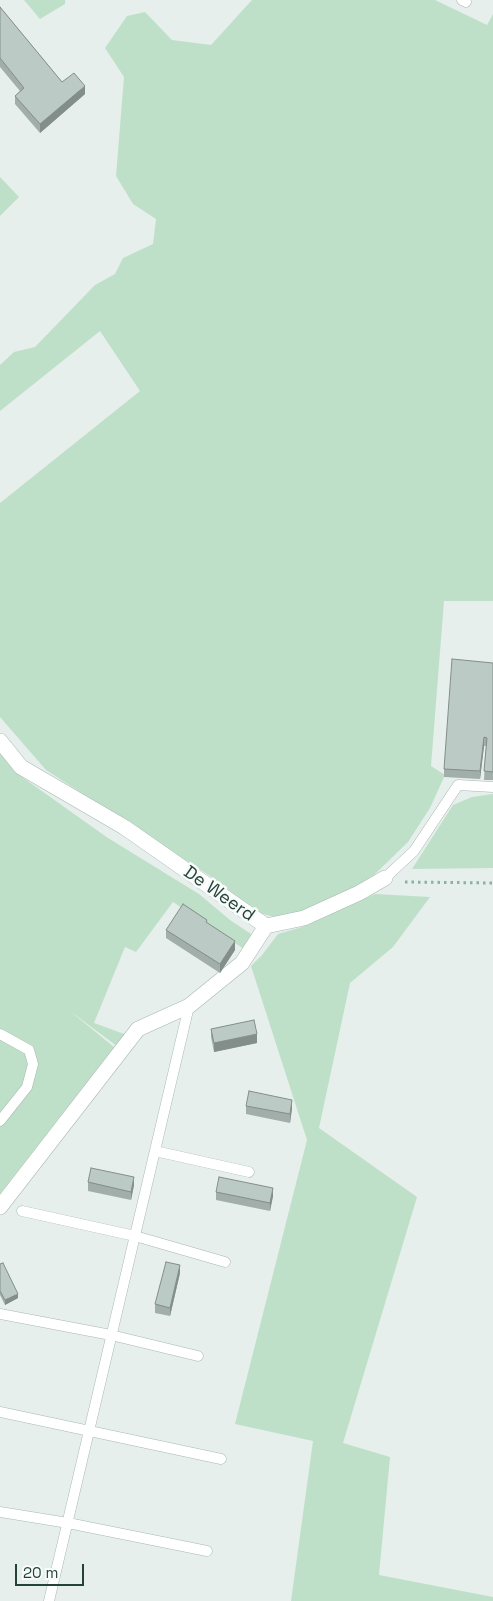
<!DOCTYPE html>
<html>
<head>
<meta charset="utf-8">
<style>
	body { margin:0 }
	#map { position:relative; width:493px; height:1601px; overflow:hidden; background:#e6efeb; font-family:"Space Grotesk",sans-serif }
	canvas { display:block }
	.scale { position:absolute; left:15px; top:1564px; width:69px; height:22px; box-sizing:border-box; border:2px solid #24423a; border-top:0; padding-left:6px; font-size:15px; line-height:18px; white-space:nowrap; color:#24423a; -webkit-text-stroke:4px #f7fbf9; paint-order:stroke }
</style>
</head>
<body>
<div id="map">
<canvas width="493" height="1601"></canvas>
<div class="scale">20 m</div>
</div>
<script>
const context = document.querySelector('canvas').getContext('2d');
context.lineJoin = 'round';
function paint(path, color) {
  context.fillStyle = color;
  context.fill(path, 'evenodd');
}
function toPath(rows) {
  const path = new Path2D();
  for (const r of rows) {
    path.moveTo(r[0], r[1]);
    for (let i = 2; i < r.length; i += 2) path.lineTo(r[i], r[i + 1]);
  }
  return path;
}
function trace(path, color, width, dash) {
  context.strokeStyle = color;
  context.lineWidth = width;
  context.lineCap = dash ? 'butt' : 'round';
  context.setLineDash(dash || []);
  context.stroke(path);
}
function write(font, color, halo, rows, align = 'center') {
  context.font = font + ' "Space Grotesk",sans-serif';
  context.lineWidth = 5;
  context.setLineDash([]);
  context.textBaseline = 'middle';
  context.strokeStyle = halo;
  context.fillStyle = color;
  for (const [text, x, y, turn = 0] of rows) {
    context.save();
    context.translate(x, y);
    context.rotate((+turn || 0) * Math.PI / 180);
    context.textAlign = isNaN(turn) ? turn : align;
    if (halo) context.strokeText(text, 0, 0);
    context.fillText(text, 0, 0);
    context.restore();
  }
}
paint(toPath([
	[24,0,65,0,65,4,40,19],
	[252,0,435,0,487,25,493,14,493,601,444,601,431,766,445,775,430,808,408,842,374,875,340,898,292,916,278,918,259,913,243,904,210,876,46,770,0,717,0,503,140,391,100,331,0,411,0,365,14,352,35,347,95,285,115,274,123,258,153,244,156,219,133,204,116,176,124,77,105,48,127,16,145,12,172,40,211,45],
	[0,177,19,197,0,216],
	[0,753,15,772,108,838,199,894,230,920,251,934,251,940,244,949,173,902,136,952,125,947,94,1023,127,1035,118,1047,70,1011,114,1047,0,1194],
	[493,794,493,868,412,869,453,805,472,797],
	[375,894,430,897,393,947,350,983,319,1128,417,1197,343,1443,390,1457,379,1575,493,1597,493,1601,291,1601,313,1441,235,1424,307,1140,251,966,262,955,278,934,302,927]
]), '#bfe0c8');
const lane = toPath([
	[462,0,466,2],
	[385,878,414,851,458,785,493,787],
	[0,1034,29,1050,33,1064,27,1087,0,1121],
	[155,1151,249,1172],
	[22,1211,135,1236,225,1262],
	[0,1314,111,1335,198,1356],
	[0,1412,221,1459],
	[0,1512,68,1523,207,1551],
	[49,1601,189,1006]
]);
const street = toPath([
	[0,741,21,767,124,827,266,926],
	[266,926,304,918,359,893,385,878],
	[0,1207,138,1029,189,1006,242,963,266,926]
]);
trace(lane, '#a8b8b2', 11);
trace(street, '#a8b8b2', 16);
trace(toPath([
	[405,882,493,883]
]), '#86b3a5', 3, [2.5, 4]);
trace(lane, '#fff', 10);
trace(street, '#fff', 15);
paint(toPath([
	[0,7,62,82,85,94,40,133,15,104,15,96,20,91,0,67],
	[493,663,493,780,484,780,486,746,484,746,480,779,444,777,444,769],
	[207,923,235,950,220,973,166,938,166,930],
	[211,1029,257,1043,214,1052,211,1037],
	[246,1106,292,1108,290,1123,246,1114],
	[88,1182,134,1185,131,1200,88,1191],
	[216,1192,273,1196,270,1211,216,1200],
	[0,1264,18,1298,5,1305,0,1295],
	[180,1273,170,1316,155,1313,155,1304]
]), '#a1aea9');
paint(toPath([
	[85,86,85,94,40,133,40,124],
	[484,737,484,746,480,779,480,771],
	[235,941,235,950,220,973,220,964],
	[257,1034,257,1043,214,1052,214,1043],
	[292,1100,292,1108,290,1123,290,1114],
	[134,1177,134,1185,131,1200,131,1192],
	[273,1188,273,1196,270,1211,270,1203],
	[180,1265,180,1273,170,1316,170,1308],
	[18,1294,18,1298,5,1305,5,1300]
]), '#838d89');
const building = toPath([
	[0,7,62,82,74,73,85,86,40,124,15,96,24,88,0,58,0,7],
	[452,659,493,663,493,772,484,771,487,738,484,737,480,771,444,769,452,659],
	[183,904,207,920,206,922,235,941,220,964,166,930,183,904],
	[254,1020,257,1034,214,1043,211,1029,254,1020],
	[249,1091,292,1100,290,1114,246,1106,249,1091],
	[91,1168,134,1177,131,1192,88,1182,91,1168],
	[219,1177,273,1188,270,1203,216,1192,219,1177],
	[166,1262,180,1265,170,1308,155,1304,166,1262],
	[3,1263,18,1294,5,1300,0,1291,0,1264,3,1263]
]);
paint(building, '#bbcac4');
trace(building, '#838d89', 1);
write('18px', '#24423a', '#f7fbf9', [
	["De Weerd",219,894,35]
]);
</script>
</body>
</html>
